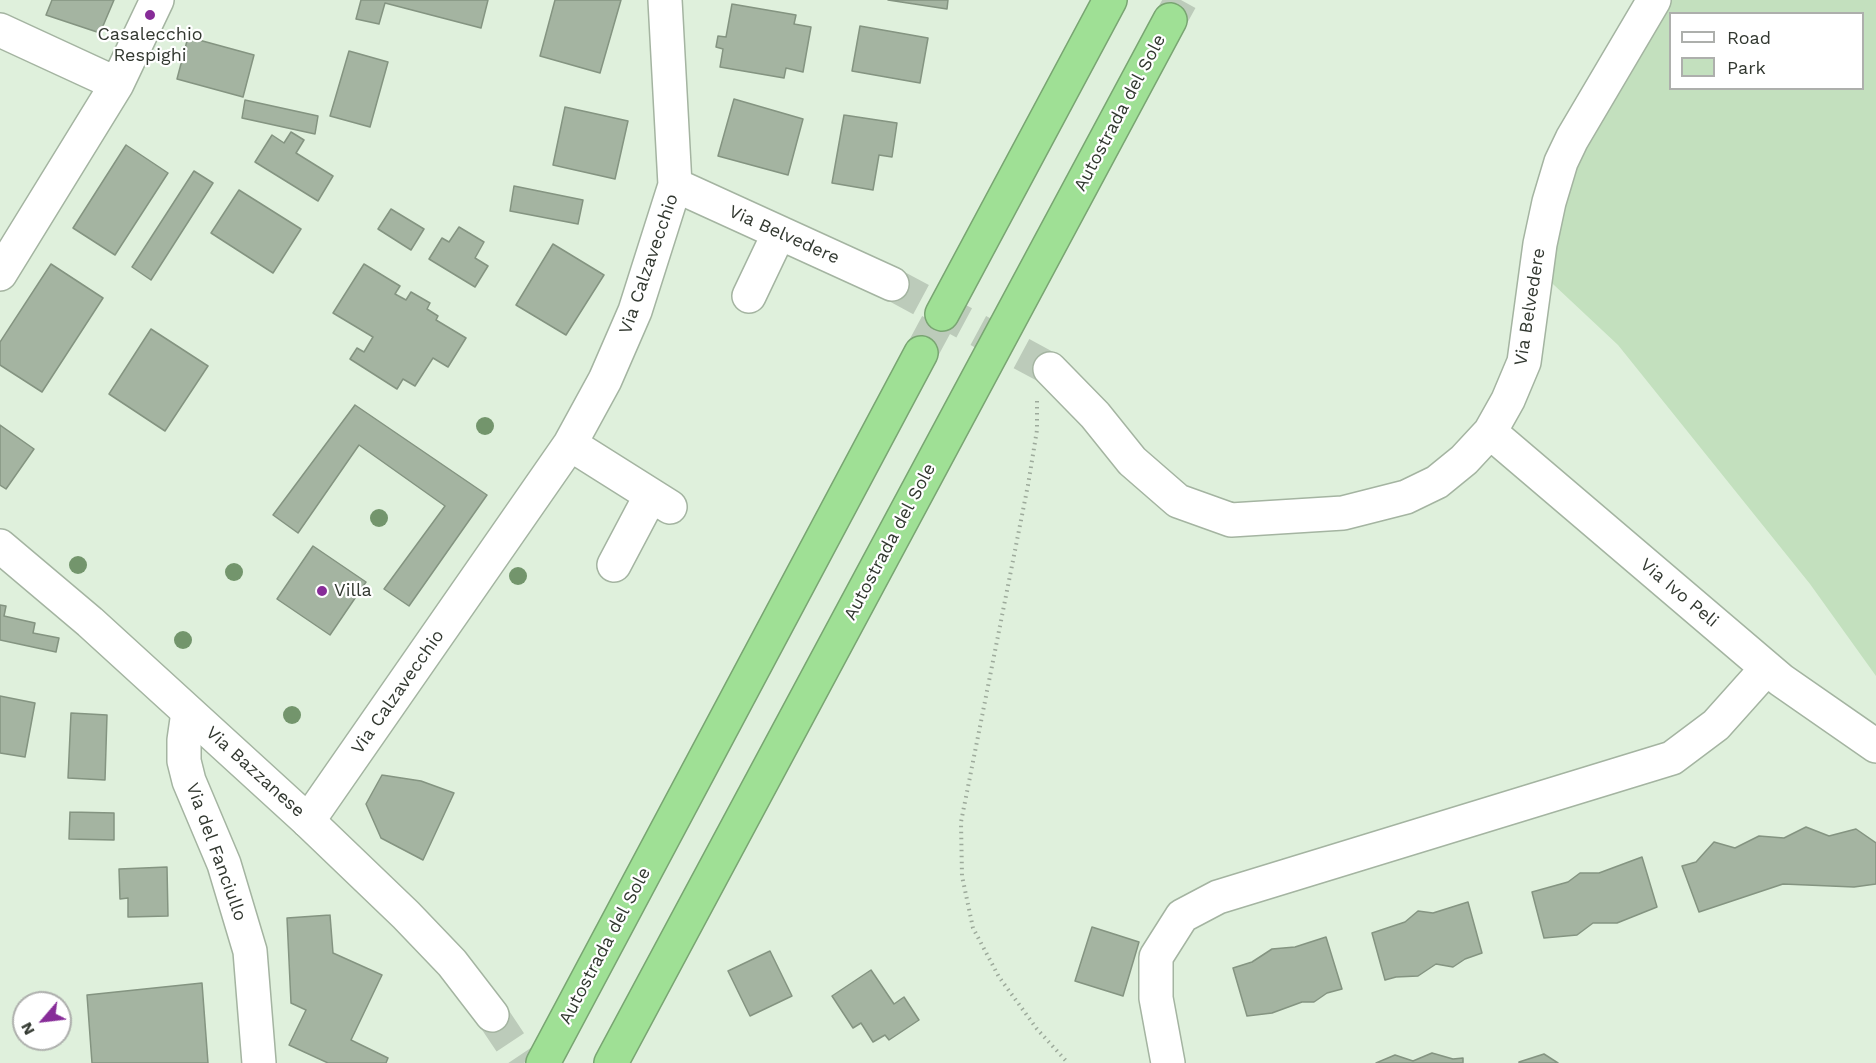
<!DOCTYPE html>
<html>
<head>
<meta charset="utf-8">
<style>
	body { margin:0 }
	#map { position:relative; width:1876px; height:1063px; overflow:hidden; background:#dff0dc; font-family:"Work Sans",sans-serif }
	canvas { display:block }
	.legend { position:absolute; left:1669px; top:12px; width:195px; height:78px; box-sizing:border-box; background:#fff; border:2px solid #adafac; margin:0; padding:8px 10px; list-style:none; font-size:18px; color:#323830 }
	.legend li { display:flex; align-items:center; gap:12px; height:30px }
	.legend b { width:30px; border:2px solid #adafac }
	.north { position:absolute; left:12px; top:991px; width:60px; height:60px; box-sizing:border-box; background:#fff; border:2px solid #adafac; border-radius:50%; rotate:242deg; font-size:16px; font-weight:700; line-height:24px; text-align:center; color:#323830 }
	.north::after { content:''; display:block; margin:auto; width:21px; height:27px; background:#872c98; clip-path:polygon(50% 0,100% 100%,50% 72%,0 100%) }
</style>
</head>
<body>
<div id="map">
<canvas width="1876" height="1063"></canvas>
<ul class="legend">
<li><b style="height:8px;background:#fff"></b>Road</li>
<li><b style="height:16px;background:#c3e0be"></b>Park</li>
</ul>
<div class="north">N</div>
</div>
<script>
const context = document.querySelector('canvas').getContext('2d');
context.lineJoin = 'round';
function paint(path, color) {
  context.fillStyle = color;
  context.fill(path, 'evenodd');
}
function toPath(rows) {
  const path = new Path2D();
  for (const r of rows) {
    path.moveTo(r[0], r[1]);
    for (let i = 2; i < r.length; i += 2) path.lineTo(r[i], r[i + 1]);
  }
  return path;
}
function trace(path, color, width, dash) {
  context.strokeStyle = color;
  context.lineWidth = width;
  context.lineCap = dash ? 'butt' : 'round';
  context.setLineDash(dash || []);
  context.stroke(path);
}
function write(font, color, halo, rows, align = 'center') {
  context.font = font + ' "Work Sans",sans-serif';
  context.lineWidth = 4.5;
  context.setLineDash([]);
  context.textBaseline = 'middle';
  context.strokeStyle = halo;
  context.fillStyle = color;
  for (const [text, x, y, turn = 0] of rows) {
    context.save();
    context.translate(x, y);
    context.rotate((+turn || 0) * Math.PI / 180);
    context.textAlign = isNaN(turn) ? turn : align;
    if (halo) context.strokeText(text, 0, 0);
    context.fillText(text, 0, 0);
    context.restore();
  }
}
paint(toPath([
	[1656,0,1876,0,1876,676,1810,584,1618,345,1538,270,1559,165],
	[1670,14,1862,14,1862,88,1670,88]
]), '#c3e0be');
const building = toPath([
	[52,0,114,0,100,33,46,15,52,0],
	[361,0,488,0,481,28,385,3,379,24,356,19,361,0],
	[555,0,621,0,600,73,540,56,555,0],
	[888,0,948,0,947,9,888,0],
	[732,4,796,15,794,24,811,27,803,72,786,68,784,78,720,67,723,49,716,47,718,36,726,37,732,4],
	[860,26,928,38,920,83,852,71,860,26],
	[188,37,254,55,243,97,177,79,188,37],
	[349,51,388,62,370,127,330,116,349,51],
	[734,99,803,119,788,175,718,156,734,99],
	[245,100,318,116,315,134,242,118,245,100],
	[565,107,628,121,615,179,553,165,565,107],
	[844,115,897,123,892,157,879,155,873,190,832,183,844,115],
	[291,132,304,140,296,153,333,176,318,201,255,162,272,135,284,143,291,132],
	[126,145,168,173,115,255,73,228,126,145],
	[194,171,213,183,151,280,132,267,194,171],
	[514,186,583,200,578,224,510,211,514,186],
	[239,190,301,229,273,273,211,233,239,190],
	[391,209,424,229,411,250,378,229,391,209],
	[459,227,484,242,475,258,488,266,475,287,429,259,442,238,449,242,459,227],
	[553,244,604,275,566,335,516,305,553,244],
	[51,264,103,298,42,392,0,365,0,342,51,264],
	[364,264,400,286,395,294,406,300,411,292,430,303,427,309,438,316,436,320,466,338,448,367,433,358,415,386,403,379,397,389,350,359,357,348,364,352,373,337,333,313,364,264],
	[151,329,208,366,165,431,109,394,151,329],
	[355,405,487,495,409,606,384,589,445,506,359,445,298,533,273,515,355,405],
	[0,425,34,449,6,489,0,485,0,425],
	[313,546,366,582,330,635,277,599,313,546],
	[0,605,6,606,4,616,35,623,33,633,59,638,56,652,0,640,0,605],
	[0,696,35,703,25,757,0,753,0,696],
	[71,713,107,715,105,780,68,778,71,713],
	[382,775,421,781,454,793,423,860,381,838,366,804,382,775],
	[70,812,114,813,114,840,69,839,70,812],
	[1806,827,1829,836,1856,829,1876,843,1876,884,1854,887,1783,884,1699,912,1682,866,1696,862,1714,842,1735,848,1759,836,1784,838,1806,827],
	[1642,857,1657,907,1617,923,1593,923,1577,935,1544,938,1532,892,1568,882,1580,873,1599,873,1642,857],
	[167,867,168,916,128,917,128,898,120,899,119,869,167,867],
	[1468,902,1482,953,1465,959,1453,967,1436,964,1418,976,1396,977,1385,980,1372,933,1405,922,1418,911,1433,913,1468,902],
	[330,915,333,953,382,975,351,1040,388,1058,386,1063,328,1063,289,1045,306,1010,291,1003,287,918,330,915],
	[1092,927,1139,942,1123,996,1075,981,1092,927],
	[1326,937,1342,989,1327,993,1314,1002,1302,1002,1272,1013,1247,1016,1233,968,1252,962,1272,949,1295,947,1326,937],
	[770,951,792,996,750,1016,728,971,770,951],
	[871,970,894,1004,904,997,919,1020,889,1040,885,1035,873,1042,861,1023,853,1028,832,996,871,970],
	[202,983,208,1063,92,1063,87,995,202,983],
	[1432,1053,1453,1059,1463,1058,1463,1063,1376,1063,1395,1055,1413,1061,1432,1053],
	[1544,1054,1558,1063,1519,1063,1519,1062,1544,1054]
]);
paint(building, '#a4b4a1');
trace(building, '#849481', 1.5);
trace(toPath([
	[892,284,1050,369]
]), '#bccbba', 33, [33, 16]);
trace(toPath([
	[492,1015,524,1063]
]), '#bccbba', 33, [33, 16]);
trace(toPath([
	[1170,20,1181,0],
	[921,353,942,314]
]), '#bccbba', 33, [33, 16]);
const minor = toPath([
	[0,30,117,84],
	[675,185,892,284],
	[0,274,117,84,157,0],
	[749,296,779,233],
	[1050,369,1095,415,1132,461,1178,501,1231,520,1343,513,1406,497,1437,482,1464,460,1490,432,1508,400,1524,362,1540,244,1549,202,1561,162,1572,139,1654,0],
	[1490,432,1781,680,1876,746],
	[570,444,670,507],
	[614,565,651,495],
	[188,712,184,740,184,761,189,781,224,864,250,951,259,1063],
	[308,821,570,444,605,380,635,311,675,185,665,0],
	[1168,1063,1156,998,1156,957,1182,916,1218,897,1672,758,1716,725,1767,668]
]);
const secondary = toPath([
	[0,546,90,622,308,821,406,915,452,963,492,1015]
]);
const motorway = toPath([
	[942,314,1110,0],
	[543,1063,921,353],
	[611,1063,1170,20]
]);
trace(minor, '#a4b4a1', 36);
trace(secondary, '#a4b4a1', 36);
trace(motorway, '#79a572', 36);
trace(toPath([
	[1037,401,1037,430,1028,485,961,822,962,876,973,928,999,977,1037,1029,1068,1063]
]), '#9daa9b', 4, [1.5, 4.5]);
trace(minor, '#fff', 33);
trace(secondary, '#fff', 33);
trace(motorway, '#9fe095', 33);
context.fillStyle = '#73956c';
for (const [x, y] of [
	[485,426],
	[379,518],
	[78,565],
	[234,572],
	[518,576],
	[183,640],
	[292,715]
]) {
  context.beginPath();
  context.arc(x, y, 9, 0, 2 * Math.PI);
  context.fill();
}
for (const [x, y, r, color] of [
	[150,15,6,"#872c98"],
	[322,591,6,"#872c98"]
]) {
  const dot = new Path2D();
  dot.arc(x, y, r, 0, 2 * Math.PI);
  context.fillStyle = color;
  context.fill(dot);
  trace(dot, '#fff', 2);
}
write('18px', '#323830', '#fff', [
	["Casalecchio",150,35],
	["Respighi",150,56],
	["Villa",334,591,"left"]
]);
write('18px', '#323830', '#fff', [
	["Autostrada del Sole",1120,113,-62],
	["Via Belvedere",784,235,24],
	["Via Calzavecchio",649,264,-71],
	["Via Belvedere",1530,307,-81],
	["Autostrada del Sole",890,542,-62],
	["Via Ivo Peli",1679,593,40],
	["Via Calzavecchio",398,692,-55],
	["Via Bazzanese",255,772,42],
	["Via del Fanciullo",216,852,70],
	["Autostrada del Sole",605,946,-62]
]);
</script>
</body>
</html>
